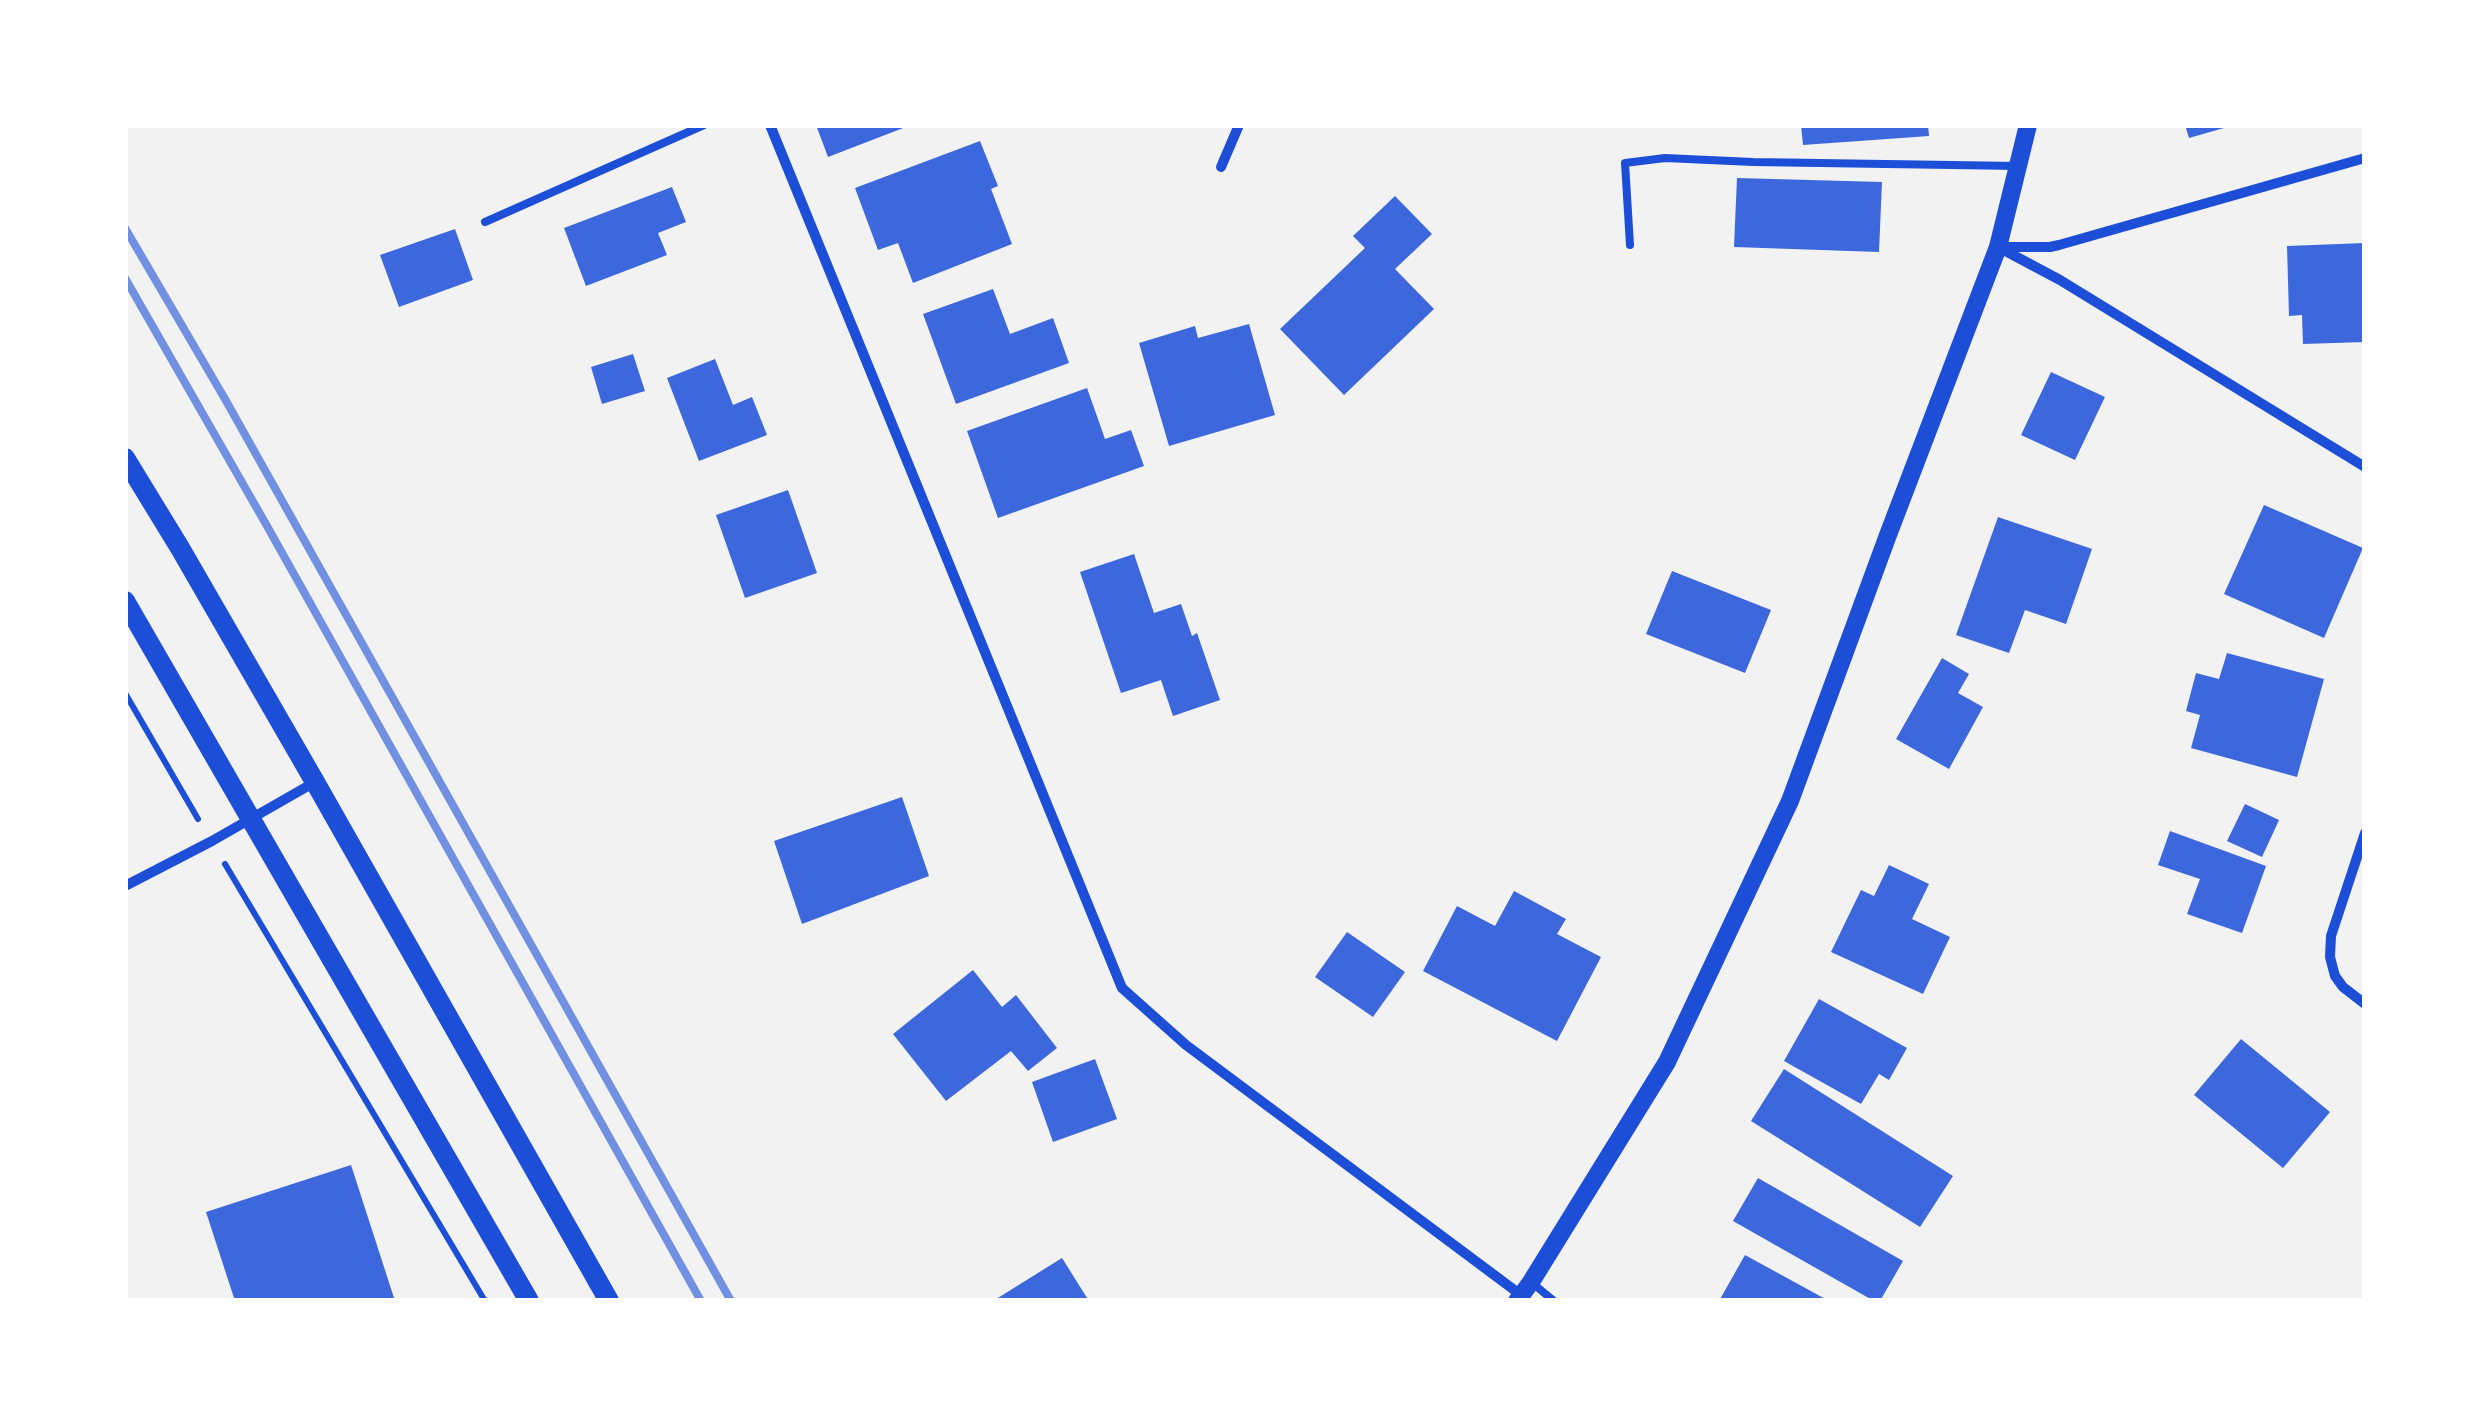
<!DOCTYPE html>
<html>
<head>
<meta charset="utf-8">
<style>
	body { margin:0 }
	#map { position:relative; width:2490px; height:1426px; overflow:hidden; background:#f2f2f2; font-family:"Roboto Serif",serif }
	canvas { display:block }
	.frame { position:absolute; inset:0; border:128px solid #fff; pointer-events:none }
</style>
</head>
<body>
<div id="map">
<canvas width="2490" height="1426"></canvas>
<div class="frame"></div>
</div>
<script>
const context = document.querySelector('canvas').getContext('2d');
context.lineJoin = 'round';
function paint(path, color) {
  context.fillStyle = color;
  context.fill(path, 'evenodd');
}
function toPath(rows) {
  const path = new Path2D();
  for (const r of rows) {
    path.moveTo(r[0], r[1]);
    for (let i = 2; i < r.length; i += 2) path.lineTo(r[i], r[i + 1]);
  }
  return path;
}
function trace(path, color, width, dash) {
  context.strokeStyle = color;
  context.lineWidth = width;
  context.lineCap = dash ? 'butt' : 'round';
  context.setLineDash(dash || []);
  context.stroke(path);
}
paint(toPath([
	[816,125,911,125,828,157],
	[1801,125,1928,125,1929,136,1803,145],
	[2185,125,2231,125,2231,126,2189,138],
	[980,141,998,186,991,189,1012,244,913,283,898,243,878,250,855,188],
	[1737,178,1882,182,1879,252,1734,247],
	[672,187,686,222,658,233,667,255,586,286,564,228],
	[1395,196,1432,234,1395,269,1434,309,1344,395,1280,329,1365,248,1353,236],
	[455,229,473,280,399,307,380,255],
	[2365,243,2365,342,2303,344,2302,315,2289,316,2287,246],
	[993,289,1010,334,1053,318,1069,363,956,404,923,314],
	[1249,324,1275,415,1169,446,1139,343,1195,326,1198,338],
	[633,354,645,391,602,404,591,367],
	[715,359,733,405,752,397,767,435,699,461,667,378],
	[2051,372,2105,397,2075,460,2021,435],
	[1087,388,1105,439,1131,430,1144,466,998,518,967,431],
	[788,490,817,573,745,598,716,515],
	[2264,505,2363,548,2324,638,2224,594],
	[1998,517,2092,549,2066,624,2025,610,2009,653,1956,635],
	[1134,554,1154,613,1181,604,1192,636,1197,633,1220,700,1173,716,1161,680,1121,693,1080,572],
	[1672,571,1771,610,1745,673,1646,634],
	[2227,653,2324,679,2297,777,2191,748,2200,715,2186,711,2196,673,2219,679],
	[1942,658,1969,674,1958,693,1983,707,1949,769,1896,739],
	[902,797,929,876,802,924,774,841],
	[2245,804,2279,820,2262,857,2227,841],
	[2170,831,2266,866,2242,933,2187,914,2200,879,2158,865],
	[1889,865,1929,884,1912,919,1950,937,1923,994,1831,952,1861,890,1874,896],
	[1514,891,1566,919,1557,934,1601,957,1557,1041,1423,971,1457,906,1495,926],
	[1347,932,1405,972,1373,1017,1315,977],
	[973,970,1002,1007,1016,995,1057,1048,1028,1071,1011,1051,946,1101,893,1034],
	[1819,999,1907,1048,1889,1080,1879,1074,1861,1104,1784,1061],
	[2241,1039,2330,1112,2283,1168,2194,1095],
	[1095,1059,1117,1119,1053,1142,1032,1082],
	[1784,1069,1953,1176,1920,1227,1751,1121],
	[351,1165,395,1301,235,1301,206,1212],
	[1758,1178,1903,1261,1880,1301,1874,1301,1733,1221],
	[1745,1255,1829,1301,1719,1301],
	[1062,1258,1089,1301,993,1301]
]), '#3d67dc');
trace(toPath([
	[125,693,198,819],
	[225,864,485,1301]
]), '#1d4ed8', 6);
trace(toPath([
	[485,222,704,125],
	[1630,245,1625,163,1665,158,1753,162,2018,166],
	[1531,1282,1554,1301]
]), '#1d4ed8', 8);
trace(toPath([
	[770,125,1122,988,1186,1045,1521,1295],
	[1221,167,1239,125],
	[1998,247,2060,280,2365,467],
	[1999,247,2050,247,2059,245,2365,158],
	[2365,833,2331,936,2330,957,2335,976,2343,987,2365,1004],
	[125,886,212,841,315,782]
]), '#1d4ed8', 10);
trace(toPath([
	[1517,1301,1531,1282,1667,1062,1790,801,1888,535,1998,247,2028,125]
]), '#1d4ed8', 18);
trace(toPath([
	[125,458,180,548,315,782,609,1301],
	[125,601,529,1301]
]), '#1d4ed8', 20);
trace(toPath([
	[125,228,225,399,731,1301],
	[125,278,267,526,701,1301]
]), '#7290e2', 8);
</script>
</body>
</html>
